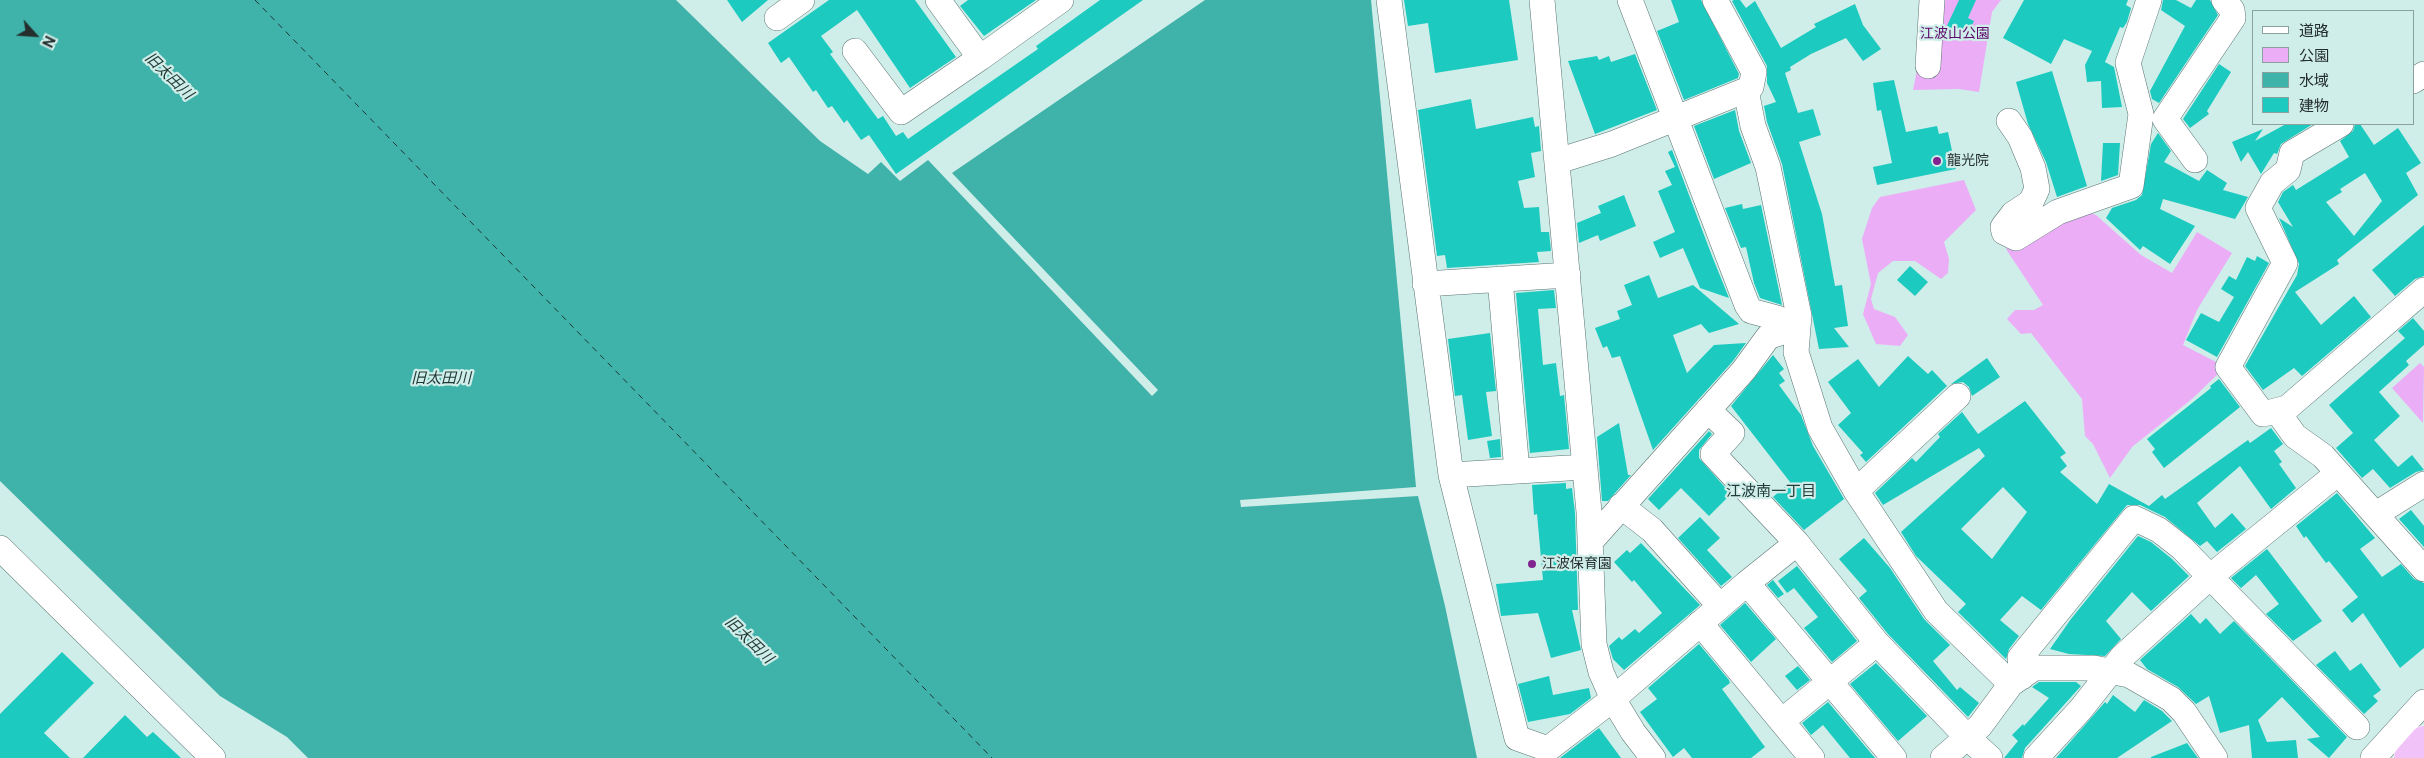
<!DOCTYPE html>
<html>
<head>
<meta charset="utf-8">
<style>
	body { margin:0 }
	#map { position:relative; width:2424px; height:758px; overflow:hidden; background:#cfede9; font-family:"Public Sans","Noto Sans JP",sans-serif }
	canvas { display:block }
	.legend { position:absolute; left:2252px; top:10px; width:162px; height:115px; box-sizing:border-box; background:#cfede9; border:1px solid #8aa19e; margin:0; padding:6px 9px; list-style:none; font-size:15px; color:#232e2d }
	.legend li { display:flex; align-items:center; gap:10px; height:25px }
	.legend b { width:25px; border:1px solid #8aa19e }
	.north { position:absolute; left:10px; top:10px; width:50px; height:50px; -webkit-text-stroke:4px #cfede9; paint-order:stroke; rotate:116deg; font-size:14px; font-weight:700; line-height:20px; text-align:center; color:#232e2d }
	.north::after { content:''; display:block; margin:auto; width:18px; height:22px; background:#232e2d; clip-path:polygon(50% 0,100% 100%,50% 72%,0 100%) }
</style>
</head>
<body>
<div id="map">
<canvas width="2424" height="758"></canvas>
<ul class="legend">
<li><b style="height:6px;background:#fff"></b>道路</li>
<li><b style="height:14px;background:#ecadf7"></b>公園</li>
<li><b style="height:14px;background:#3fb2a9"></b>水域</li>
<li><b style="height:14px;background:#1ccabf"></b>建物</li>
</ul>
<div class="north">N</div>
</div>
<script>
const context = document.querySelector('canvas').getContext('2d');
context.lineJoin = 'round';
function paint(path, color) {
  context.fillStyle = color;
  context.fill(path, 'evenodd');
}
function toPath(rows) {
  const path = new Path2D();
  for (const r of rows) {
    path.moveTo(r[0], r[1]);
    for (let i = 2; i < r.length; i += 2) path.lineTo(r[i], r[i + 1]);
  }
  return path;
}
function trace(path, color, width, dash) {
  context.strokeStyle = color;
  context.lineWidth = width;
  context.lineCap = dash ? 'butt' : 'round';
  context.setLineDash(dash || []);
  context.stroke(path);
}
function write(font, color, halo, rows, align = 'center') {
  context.font = font + ' "Public Sans","Noto Sans JP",sans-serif';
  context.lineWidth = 4.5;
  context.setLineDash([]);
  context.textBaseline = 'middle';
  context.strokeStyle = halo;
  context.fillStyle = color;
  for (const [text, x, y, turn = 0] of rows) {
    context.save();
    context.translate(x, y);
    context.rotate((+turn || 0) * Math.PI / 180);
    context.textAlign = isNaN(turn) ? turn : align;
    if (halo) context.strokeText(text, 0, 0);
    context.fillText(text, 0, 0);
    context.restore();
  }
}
paint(toPath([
	[1921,0,2001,0,1992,12,1979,92,1959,89,1913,90,1917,70],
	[1964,180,1976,210,1944,242,1949,259,1948,273,1941,279,1915,261,1893,261,1878,273,1871,299,1874,309,1895,317,1908,335,1900,346,1876,344,1863,314,1871,284,1862,239,1872,208,1880,197],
	[2085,211,2096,215,2141,255,2172,273,2197,232,2232,253,2197,310,2183,345,2224,366,2221,371,2192,399,2132,447,2110,478,2093,444,2085,436,2082,399,2031,333,2021,334,2007,319,2015,310,2034,310,2043,305,2006,249,2064,215],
	[2420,363,2424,367,2423,423,2392,388]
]), '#ecadf7');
paint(toPath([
	[0,0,676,0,820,141,868,174,881,162,900,181,928,160,1152,396,1158,390,952,173,1205,0,1371,0,1416,487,1240,500,1241,507,1418,496,1445,606,1477,758,308,758,287,737,220,696,0,481]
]), '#3fb2a9');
trace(toPath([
	[255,0,992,758]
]), '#1e3734', 1, [6, 5]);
paint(toPath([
	[727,0,768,0,742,22],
	[829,0,915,0,956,57,910,88,857,10,821,36,833,52,830,54,878,119,883,116,896,136,903,132,908,139,1038,49,1036,46,1100,0,1143,0,896,174,869,135,861,140,847,120,844,123,832,106,828,108,816,90,813,92,789,57,781,63,768,43],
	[968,0,1036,0,984,36,960,6],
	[1404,0,1509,0,1518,60,1435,73,1428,23,1408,26],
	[1671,0,1701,0,1739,74,1738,78,1684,100,1657,31,1679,22],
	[1734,0,1740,0,1746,8,1755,1,1781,48,1816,27,1814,24,1855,4,1863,25,1881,49,1863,61,1846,38,1811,54,1790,67,1791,70,1785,73,1798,113,1813,109,1821,135,1799,142,1822,214,1835,286,1842,285,1848,326,1834,328,1849,347,1819,349,1782,164,1767,122,1764,106,1776,102,1767,83,1767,66,1732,1],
	[1959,0,1976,0,1968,18,1974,21,1965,40,1945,30],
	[2024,0,2128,0,2126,5,2131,8,2127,22,2123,28,2120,27,2105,62,2114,67,2122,107,2102,108,2101,81,2087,82,2085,65,2092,51,2064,39,2051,64,2003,38],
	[2163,0,2176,0,2191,8,2196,0,2210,0,2218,15,2159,103,2152,99,2150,91,2185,26,2161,10],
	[1635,54,1657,110,1595,134,1568,61,1597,56,1599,60,1609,56,1611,62],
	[2219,64,2231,72,2207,111,2209,114,2190,128,2183,119],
	[2052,71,2087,186,2057,197,2046,162,2028,124,2016,82],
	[1894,80,1906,132,1937,126,1939,134,1948,132,1956,169,1877,185,1873,167,1892,163,1881,110,1877,111,1873,83],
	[1471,99,1476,129,1533,117,1535,127,1539,126,1541,151,1531,153,1535,177,1518,181,1524,208,1539,207,1541,232,1549,232,1551,251,1537,252,1539,262,1447,268,1445,255,1437,256,1418,110],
	[1735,110,1739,131,1751,163,1714,179,1694,126],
	[2286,124,2313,124,2281,144,2277,154,2274,153,2261,174,2248,152,2241,162,2232,142,2263,129,2255,141],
	[2355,124,2360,124,2374,145,2398,128,2421,163,2406,173,2418,195,2337,260,2339,264,2295,292,2321,325,2354,296,2371,317,2302,376,2294,368,2263,390,2245,366,2297,275,2299,264,2279,218,2293,227,2278,202,2283,192,2293,185,2296,190,2349,157,2340,141,2353,131],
	[2365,173,2382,201,2354,236,2326,202,2342,192,2340,189],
	[2158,133,2171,151,2164,162,2199,181,2207,170,2227,183,2223,190,2248,197,2235,219,2163,199,2160,209,2195,226,2170,264,2143,246,2140,250,2106,218,2112,208,2136,200,2142,195,2151,144],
	[2103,143,2120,143,2118,175,2101,181],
	[1672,150,1712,256,1729,298,1700,288,1683,248,1660,258,1653,242,1675,232,1658,191,1672,185,1665,171,1675,167,1668,152],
	[1624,195,1636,226,1600,241,1598,235,1579,243,1577,223,1601,213,1598,206],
	[1742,204,1743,209,1761,205,1782,305,1760,298,1754,283,1746,247,1741,248,1725,208],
	[2424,225,2424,276,2415,279,2395,296,2372,270],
	[2257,256,2269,263,2217,357,2186,340,2201,313,2219,322,2234,297,2221,289,2229,276,2236,280,2247,257,2255,261],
	[1910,266,1928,282,1915,296,1897,280],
	[1649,275,1658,298,1693,285,1739,324,1709,333,1701,324,1673,335,1687,373,1714,345,1746,343,1733,361,1653,450,1620,356,1612,358,1607,346,1603,348,1595,328,1620,319,1617,311,1632,305,1624,285],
	[1554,290,1556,308,1538,309,1543,365,1556,363,1560,396,1564,395,1569,449,1530,453,1516,293],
	[2413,318,2424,331,2424,345,2406,361,2409,365,2379,392,2400,416,2374,440,2398,467,2412,455,2424,470,2416,472,2390,488,2373,469,2362,478,2336,448,2353,433,2329,405,2405,338,2398,331],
	[1490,333,1496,391,1486,392,1492,436,1468,440,1462,395,1455,396,1448,339],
	[1773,355,1784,369,1779,373,1785,381,1779,385,1801,415,1813,446,1844,499,1804,530,1773,497,1790,482,1731,406],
	[1908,356,1928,374,1932,370,1947,386,1866,462,1860,455,1863,453,1838,425,1851,413,1828,382,1858,359,1879,387],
	[1987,358,2000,377,1972,396,1969,387,1963,382,1951,384],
	[2219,379,2240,407,2164,468,2152,452,2155,449,2147,439,2211,388,2210,386],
	[2025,401,2066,453,2060,457,2067,466,2060,472,2097,504,2109,484,2149,506,2162,495,2165,499,2248,440,2250,443,2271,428,2283,444,2274,451,2282,462,2279,464,2296,488,2271,509,2240,466,2197,503,2215,528,2232,513,2246,529,2217,552,2207,541,2200,546,2165,517,2140,505,2127,505,2041,610,2022,596,2000,620,2019,636,2009,649,2006,659,1958,612,1966,604,1916,556,1901,532,1985,456,1979,448,1883,505,1875,493,1912,458,1916,462,1940,437,1938,434,1962,412,1978,434],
	[2003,487,2027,512,1992,559,1961,529],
	[1619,423,1628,475,1631,475,1608,501,1602,501,1597,437],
	[1709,431,1712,434,1699,450,1699,458,1731,494,1709,516,1681,488,1659,510,1648,499],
	[1500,439,1501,457,1490,458,1487,441],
	[1566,483,1566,489,1572,488,1575,513,1578,610,1572,610,1581,650,1551,658,1538,613,1501,616,1496,584,1543,580,1537,514,1534,515,1532,485],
	[2337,493,2375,538,2360,549,2382,577,2401,564,2414,579,2424,583,2424,648,2400,668,2363,613,2352,623,2342,610,2358,597,2329,561,2326,563,2306,536,2304,538,2296,526],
	[2411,510,2424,526,2424,547,2399,519],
	[1700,517,1720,538,1707,550,1732,577,1721,586,1678,538],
	[2138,536,2151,542,2172,559,2189,576,2151,611,2132,592,2106,621,2121,639,2105,656,2069,654,2050,649,2071,619],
	[1864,538,1890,568,1924,619,1950,645,1933,661,1957,690,1960,687,1979,703,1968,717,1888,634,1859,598,1867,591,1839,559],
	[1641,543,1700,605,1624,670,1613,659,1609,646,1619,637,1622,640,1635,629,1639,633,1662,613,1634,580,1632,582,1614,562,1627,550,1630,553],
	[2267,549,2322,621,2293,641,2266,614,2279,604,2256,575,2241,588,2231,578],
	[1797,566,1857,641,1832,662,1804,628,1818,617,1794,588,1787,593,1778,581],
	[1773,580,1784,594,1778,598,1767,585],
	[1745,603,1776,639,1751,662,1720,625],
	[2191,614,2200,624,2206,618,2220,634,2234,621,2347,737,2329,758,2307,739,2320,737,2282,697,2258,720,2267,742,2296,740,2298,758,2252,758,2249,725,2220,733,2209,696,2196,704,2178,687,2147,669,2140,660],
	[1699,644,1729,680,1730,683,1722,689,1765,747,1751,758,1692,758,1684,748,1673,757,1640,712,1657,699,1648,688],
	[2335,651,2350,671,2361,663,2381,690,2373,696,2378,701,2364,714,2316,665],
	[62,652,94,683,44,733,70,758,0,758,0,714],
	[1876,663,1927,716,1898,741,1850,684],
	[1798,666,1810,680,1797,690,1785,676],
	[1549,676,1553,695,1589,688,1591,698,1570,714,1528,722,1518,684],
	[2039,682,2076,682,2081,686,2025,748,2022,758,2004,758,2018,741,2012,735,2023,724,2024,726,2049,698,2032,687],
	[2113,695,2135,712,2144,700,2162,711,2172,721,2117,758,2056,758,2105,702,2107,704],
	[1828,702,1875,758,1850,758,1823,725,1811,735,1802,723],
	[125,715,147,737,153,732,181,758,83,758],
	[1599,728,1621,758,1560,758,1582,741],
	[2187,743,2198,758,2151,758,2151,757]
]), '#1ccabf');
const minor = toPath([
	[938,0,980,58,1061,0],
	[1389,0,1451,475,1517,738,1548,749,1613,699,1747,583,1797,543],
	[1542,0,1589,512,1594,644,1601,672,1613,699,1633,732,1653,758],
	[1630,0,1747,305,1751,311,1777,318,1798,327],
	[1715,0,1754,72,1751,87,1746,90,1753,126,1768,167,1799,316,1796,352,1820,428,1856,491,1936,611,2011,684],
	[777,18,802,0],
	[855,51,901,112,980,58],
	[1928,66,1932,0],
	[2413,81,2424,74],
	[2009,121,2020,137,2033,168,2037,189,2031,202,2013,214,2003,227,2004,232,2016,238,2058,212,2131,186,2141,114,2128,63,2149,0],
	[2341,124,2292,153,2288,170,2272,183,2258,208,2285,263,2228,367,2263,414,2287,408,2424,290],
	[2195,160,2165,119,2233,18,2232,10,2224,0],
	[1558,161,1612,144,1746,90],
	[1500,279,1517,471],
	[1425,284,1568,275],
	[1708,410,1732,433,1713,454,1797,543,1877,643,1967,737,1990,758],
	[2277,411,2295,436,2323,456,2424,569],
	[1451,475,1585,467],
	[1856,491,1958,396],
	[1621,506,1652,530,1720,606],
	[2376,514,2424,484],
	[1590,542,1744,370,1768,337,1798,327],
	[0,548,213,758],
	[1747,583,1894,758],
	[1700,623,1812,758],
	[2022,677,2020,658,2134,518,2159,530,2182,548,2357,727],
	[1782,721,1877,643],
	[1943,758,1980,726,2011,684,2034,668,2094,668,2129,675,2171,699,2184,712,2215,758],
	[2036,758,2081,709,2122,657,2211,576,2338,473],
	[2373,758,2424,702]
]);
const highway = toPath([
	[2408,758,2424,740]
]);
trace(minor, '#5a7572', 26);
trace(highway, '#fff', 29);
trace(minor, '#fff', 25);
trace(highway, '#f0c2f8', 28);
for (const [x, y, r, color] of [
	[1937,161,5,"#812490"],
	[1532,564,5,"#812490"]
]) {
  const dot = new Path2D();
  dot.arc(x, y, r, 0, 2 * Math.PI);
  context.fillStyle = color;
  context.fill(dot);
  trace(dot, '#cfede9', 2);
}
write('14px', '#5c0769', '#cfede9', [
	["江波山公園",1955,34]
]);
write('14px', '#232e2d', '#cfede9', [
	["龍光院",1947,161],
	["江波保育園",1542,564]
], 'left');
write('italic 15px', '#1e3734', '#cfede9', [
	["旧太田川",169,76,44],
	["旧太田川",441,378],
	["旧太田川",749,640,44]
]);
write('15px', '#223b39', '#cfede9', [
	["江波南一丁目",1771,491]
]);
</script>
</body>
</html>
